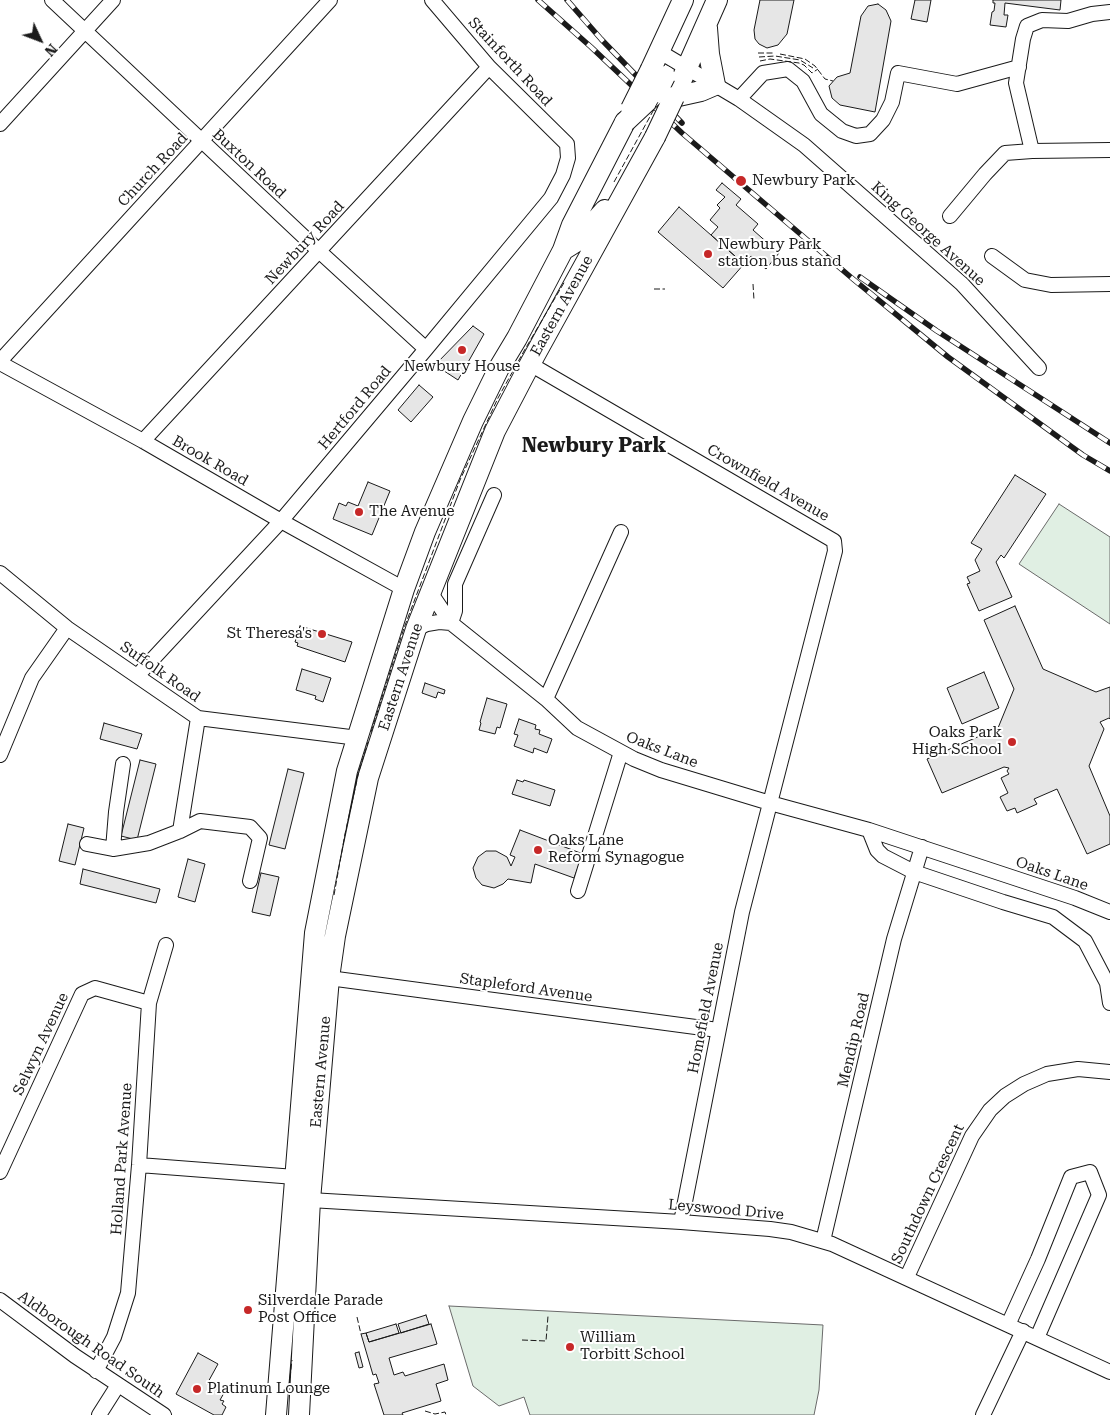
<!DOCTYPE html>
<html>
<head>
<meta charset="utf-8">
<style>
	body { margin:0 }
	#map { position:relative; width:1110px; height:1415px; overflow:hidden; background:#fff; font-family:"Roboto Serif",serif }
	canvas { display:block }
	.north { position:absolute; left:15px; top:15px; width:50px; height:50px; -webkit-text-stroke:4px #fff; paint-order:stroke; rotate:133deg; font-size:14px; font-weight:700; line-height:20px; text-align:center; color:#1a1a1a }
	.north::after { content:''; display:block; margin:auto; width:18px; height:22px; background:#1a1a1a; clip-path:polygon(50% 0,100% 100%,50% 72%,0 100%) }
</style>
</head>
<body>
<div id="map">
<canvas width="1110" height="1415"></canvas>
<div class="north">N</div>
</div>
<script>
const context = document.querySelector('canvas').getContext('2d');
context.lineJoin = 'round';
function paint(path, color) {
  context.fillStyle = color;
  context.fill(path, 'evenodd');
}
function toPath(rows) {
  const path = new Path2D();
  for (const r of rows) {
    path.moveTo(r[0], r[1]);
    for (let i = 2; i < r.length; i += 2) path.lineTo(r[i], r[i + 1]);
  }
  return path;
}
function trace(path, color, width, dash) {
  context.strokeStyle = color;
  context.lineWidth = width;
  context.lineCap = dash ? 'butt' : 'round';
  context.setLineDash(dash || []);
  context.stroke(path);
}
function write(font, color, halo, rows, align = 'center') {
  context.font = font + ' "Roboto Serif",serif';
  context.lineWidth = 4;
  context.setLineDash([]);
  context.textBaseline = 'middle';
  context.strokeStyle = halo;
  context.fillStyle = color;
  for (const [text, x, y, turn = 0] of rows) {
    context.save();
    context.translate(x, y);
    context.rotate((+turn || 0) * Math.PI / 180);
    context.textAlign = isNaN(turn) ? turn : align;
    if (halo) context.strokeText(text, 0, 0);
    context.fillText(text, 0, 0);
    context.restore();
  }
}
const green = toPath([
	[1059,504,1110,537,1110,624,1019,564,1059,504],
	[449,1306,823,1325,819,1390,814,1415,530,1415,524,1397,499,1406,473,1386,449,1306]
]);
paint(green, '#e0efe3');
trace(green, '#6a6a6a', 1);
const building = toPath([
	[760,0,794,0,787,34,778,45,767,48,759,44,755,39,754,30,760,0],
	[915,0,931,0,927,22,911,19,915,0],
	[993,0,1061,0,1060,10,1005,3,1004,15,1008,15,1006,27,990,25,992,12,994,11,995,3,993,3,993,0],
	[878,4,886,10,891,21,875,112,840,105,832,98,829,86,837,77,850,73,861,16,868,6,878,4],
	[722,183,741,199,736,205,758,224,753,230,779,253,766,269,751,256,744,264,711,235,718,227,710,220,720,208,717,205,725,197,716,190,722,183],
	[679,207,744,264,723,288,658,232,679,207],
	[473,326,484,334,458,380,435,365,473,326],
	[419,385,433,397,411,422,398,410,419,385],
	[1015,475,1046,494,1004,558,1001,555,996,562,1012,597,979,611,967,584,970,583,967,577,980,571,975,560,982,549,971,543,1015,475],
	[368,482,390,491,372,535,333,519,339,503,346,506,348,502,358,506,368,482],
	[1015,606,1043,669,1096,692,1110,687,1110,719,1109,718,1100,722,1104,729,1089,766,1110,816,1110,844,1087,854,1057,789,1034,799,1037,804,1017,813,1015,808,1007,811,1000,797,1008,793,1001,778,1009,774,1007,771,1009,768,1004,767,942,793,927,759,998,728,1014,689,984,620,1015,606],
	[300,626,352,642,345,662,297,646,298,643,295,642,300,626],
	[302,669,331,678,323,702,315,699,316,696,296,690,302,669],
	[984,672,999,708,962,724,947,688,984,672],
	[425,683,445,690,444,694,438,692,436,698,422,693,425,683],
	[487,698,507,704,500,728,497,727,495,734,479,730,481,723,480,722,487,698],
	[519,719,536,725,535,729,540,730,539,734,552,739,547,753,534,748,533,753,514,746,518,735,514,734,519,719],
	[104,723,142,734,137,749,100,739,104,723],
	[140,760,156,764,137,840,121,836,140,760],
	[288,769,304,773,285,849,269,845,288,769],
	[517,780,523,782,524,780,555,790,550,806,512,794,517,780],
	[68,824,84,828,75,865,59,861,68,824],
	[520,830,583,854,574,878,535,864,531,883,508,879,503,884,494,888,482,885,476,878,473,868,478,857,486,851,496,851,507,857,511,866,515,857,510,855,520,830],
	[188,859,205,864,195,902,178,897,188,859],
	[83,869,160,889,156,903,80,884,83,869],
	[261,873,279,877,270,916,252,912,261,873],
	[426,1315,429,1324,401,1333,398,1324,426,1315],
	[396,1324,399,1333,369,1342,366,1333,396,1324],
	[431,1324,437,1344,389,1358,394,1375,403,1372,405,1376,444,1364,448,1380,436,1384,441,1401,402,1413,403,1415,384,1415,374,1384,379,1383,376,1374,373,1375,361,1334,366,1333,369,1342,431,1324],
	[359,1352,363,1367,359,1368,355,1353,359,1352],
	[198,1353,218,1364,207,1384,224,1393,220,1400,224,1401,222,1404,226,1407,222,1415,214,1415,176,1394,198,1353]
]);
paint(building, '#e6e6e6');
trace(building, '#1a1a1a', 1);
const minor = toPath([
	[52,0,320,252,426,349],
	[1110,12,1092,14,1068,21,1042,20,1027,26,1023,39,1016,83,1032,151,1110,150],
	[660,52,739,99,804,145,962,284,1039,368],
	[739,99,763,73,788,69,803,81,821,114,842,131,856,136,870,134,883,120,892,102,898,73,957,84,1019,67],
	[0,124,113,0],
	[950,216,985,174,1005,153,1032,151],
	[992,256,1025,280,1051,285,1110,284],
	[0,361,330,0],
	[0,363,143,441,281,521,404,589],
	[530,364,834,541,835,551,742,912,681,1222],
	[143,441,489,67],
	[0,573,67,628,198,718,358,738],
	[430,592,451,623,546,699,577,728,634,759,661,770,770,803,869,830,1075,898,1110,912],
	[451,623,455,611,455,584,494,495],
	[416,629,427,624,439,622,451,623],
	[138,675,281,521,426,349,551,198,563,175,568,158,567,144,489,67,432,0],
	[546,699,621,532],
	[0,755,32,678,67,628],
	[869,830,877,850,883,856,914,872,1003,902,1053,917,1085,941,1107,983,1110,1003],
	[180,831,198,718],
	[87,844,113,849,149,843,180,831,200,821,250,827,260,838,250,881],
	[113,849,116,812,123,764],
	[578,891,621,752],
	[329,978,718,1030],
	[139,1165,295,1177],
	[0,1172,82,994,95,988,149,1003],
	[310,1200,681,1222,770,1229,791,1232,832,1244,1110,1372],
	[823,1241,894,939,922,847],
	[907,1277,972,1136,990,1110,1005,1096,1024,1084,1047,1074,1078,1069,1110,1072],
	[0,1300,75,1356,164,1415],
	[1008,1325,1038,1259,1071,1177,1090,1172,1099,1195,1037,1338],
	[96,1371,114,1337,128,1293,139,1165,149,1003,166,945],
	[99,1415,118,1385],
	[983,1415,1023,1331]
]);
const highway = toPath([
	[651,69,683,0],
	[674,97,717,0],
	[674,97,701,91,715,85,709,54,707,28],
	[563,250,585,236,588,229,605,210],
	[276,1415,315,933,347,771,404,589,425,532,473,421,499,368,517,338,563,250,572,225,625,122],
	[299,1415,310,1200,329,978,335,936,368,778,416,629,495,431,530,364,655,137]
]);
trace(minor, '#1a1a1a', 16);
trace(highway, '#1a1a1a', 22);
trace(minor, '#fff', 14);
trace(highway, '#fff', 20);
const rail = toPath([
	[538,0,591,47,682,133,853,279,948,357,1083,455,1110,471],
	[567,0,601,39,682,123],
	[860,277,937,331,1110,443]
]);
trace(rail, '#1a1a1a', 5.5);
trace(rail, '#fff', 4, [11]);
const highwayBridge = toPath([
	[631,109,651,69],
	[625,122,657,92,665,76],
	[655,137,674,97]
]);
trace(highwayBridge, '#1a1a1a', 22, []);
trace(highwayBridge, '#fff', 20);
trace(toPath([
	[758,53,775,53],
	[780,54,805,59,815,66,825,79,833,81],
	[759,57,775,56,800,60,813,68],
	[760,61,770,59,799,63,804,65,812,73,818,69],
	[614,182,658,102],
	[753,284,754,300],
	[654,289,665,289],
	[371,732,404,628,460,480,498,398,524,351,565,281],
	[334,895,345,834,359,771,368,742],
	[357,1317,361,1334],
	[522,1340,546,1341,548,1316],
	[288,1395,292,1360],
	[425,1411,435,1414,445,1412,446,1415]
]), '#1a1a1a', 1, [6, 2.5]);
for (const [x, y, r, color] of [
	[741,181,6,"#c62828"],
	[708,254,5,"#c62828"],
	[462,350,5,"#c62828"],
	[359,512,5,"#c62828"],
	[322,634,5,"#c62828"],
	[1012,742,5,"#c62828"],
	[538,850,5,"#c62828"],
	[248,1310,5,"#c62828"],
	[570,1347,5,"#c62828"],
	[197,1389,5,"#c62828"]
]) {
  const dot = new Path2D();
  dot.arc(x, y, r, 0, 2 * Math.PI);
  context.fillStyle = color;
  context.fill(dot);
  trace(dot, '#fff', 2);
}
write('15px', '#1a1a1a', '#fff', [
	["Stainforth Road",510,62,47],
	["Buxton Road",249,164,43],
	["Church Road",153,170,-47],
	["King George Avenue",928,234,42],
	["Newbury Road",305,243,-47],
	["Eastern Avenue",562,306,-61],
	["Hertford Road",355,408,-50],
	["Brook Road",210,461,30],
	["Crownfield Avenue",768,483,30],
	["Suffolk Road",160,672,35],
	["Eastern Avenue",401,677,-72],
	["Oaks Lane",662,750,21],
	["Oaks Lane",1052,874,19],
	["Stapleford Avenue",526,988,8],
	["Homefield Avenue",706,1008,-79],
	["Mendip Road",854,1040,-77],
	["Selwyn Avenue",41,1044,-65],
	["Eastern Avenue",321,1072,-85],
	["Holland Park Avenue",122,1159,-86],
	["Southdown Crescent",928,1194,-65],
	["Leyswood Drive",726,1210,5],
	["Aldborough Road South",91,1345,35]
]);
write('15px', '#1a1a1a', '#fff', [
	["Newbury Park",752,181],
	["Newbury Park",718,245],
	["station bus stand",718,262],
	["Newbury House",462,367,"center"],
	["The Avenue",369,512],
	["St Theresa's",312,634,"right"],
	["Oaks Park",1002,733,"right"],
	["High School",1002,750,"right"],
	["Oaks Lane",548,841],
	["Reform Synagogue",548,858],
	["Silverdale Parade",258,1301],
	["Post Office",258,1318],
	["William",580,1338],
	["Torbitt School",580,1355],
	["Platinum Lounge",207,1389]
], 'left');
write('bold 20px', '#1a1a1a', '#fff', [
	["Newbury Park",594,446]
]);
</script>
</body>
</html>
